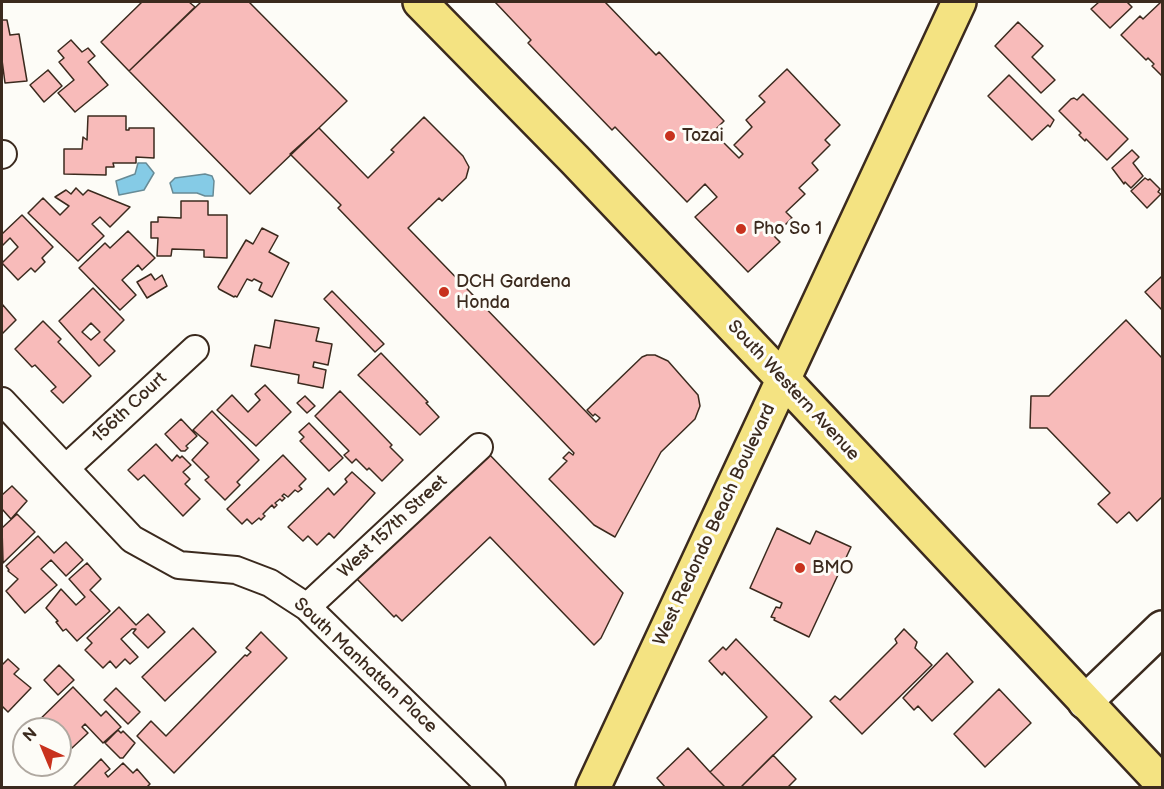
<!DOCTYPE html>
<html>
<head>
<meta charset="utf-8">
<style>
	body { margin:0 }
	#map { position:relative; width:1164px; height:789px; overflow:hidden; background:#fdfcf7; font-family:"Balsamiq Sans",sans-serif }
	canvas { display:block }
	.frame { position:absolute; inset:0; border:3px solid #3b2a1e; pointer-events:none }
	.north { position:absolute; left:12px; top:717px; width:60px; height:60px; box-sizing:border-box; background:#fdfcf7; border:2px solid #afa8a0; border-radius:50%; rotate:316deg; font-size:16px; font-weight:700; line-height:24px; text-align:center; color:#3b2a1e }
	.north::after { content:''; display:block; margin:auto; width:21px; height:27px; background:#c8321e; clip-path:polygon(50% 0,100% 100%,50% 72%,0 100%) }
</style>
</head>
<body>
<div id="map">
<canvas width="1164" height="789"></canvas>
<div class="frame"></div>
<div class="north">N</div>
</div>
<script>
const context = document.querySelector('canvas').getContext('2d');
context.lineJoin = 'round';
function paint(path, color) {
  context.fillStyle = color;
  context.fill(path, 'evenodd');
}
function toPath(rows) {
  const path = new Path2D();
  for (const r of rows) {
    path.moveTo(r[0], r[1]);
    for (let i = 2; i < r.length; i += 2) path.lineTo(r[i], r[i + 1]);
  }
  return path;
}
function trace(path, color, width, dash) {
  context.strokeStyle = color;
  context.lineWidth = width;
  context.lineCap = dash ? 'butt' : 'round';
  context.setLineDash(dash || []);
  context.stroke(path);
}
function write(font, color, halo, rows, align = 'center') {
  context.font = font + ' "Balsamiq Sans",sans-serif';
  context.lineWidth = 6;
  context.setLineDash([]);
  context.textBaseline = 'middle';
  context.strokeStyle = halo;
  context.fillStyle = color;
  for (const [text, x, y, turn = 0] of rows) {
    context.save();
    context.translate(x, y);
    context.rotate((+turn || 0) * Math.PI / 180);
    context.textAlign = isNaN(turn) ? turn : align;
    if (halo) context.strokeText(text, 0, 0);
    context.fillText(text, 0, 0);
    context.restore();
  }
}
const water = toPath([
	[138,163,146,163,154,173,144,190,119,195,116,181,135,174,138,163],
	[205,174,212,176,214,181,213,196,205,196,197,193,173,193,170,183,175,178,205,174]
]);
paint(water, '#85cbe6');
trace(water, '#678b96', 1.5);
const building = toPath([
	[142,2,189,2,195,7,129,71,101,42,142,2],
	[201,2,249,2,347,101,250,194,129,71,201,2],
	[495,2,605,2,656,55,659,52,724,121,713,132,739,158,743,154,734,145,752,127,746,120,765,102,759,96,787,69,840,125,825,140,830,145,812,163,818,170,799,188,805,194,786,212,792,218,774,236,780,242,748,272,695,217,717,197,705,184,687,202,615,127,612,130,528,43,531,40,495,2],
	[1099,2,1127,2,1132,7,1110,28,1091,9,1099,2],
	[1161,2,1162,2,1162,76,1152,66,1154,64,1148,58,1146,60,1121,35,1140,16,1143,19,1161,2],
	[2,20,7,20,10,35,19,34,27,81,5,83,2,60,2,20],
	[1018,22,1043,46,1032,57,1055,80,1041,93,995,46,1018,22],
	[71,40,82,52,88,48,95,56,88,62,108,85,75,112,58,93,74,80,59,62,64,58,58,51,71,40],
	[48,70,62,86,44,102,30,85,48,70],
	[1009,75,1054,120,1050,127,1048,125,1032,140,988,96,1009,75],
	[1083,94,1128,139,1107,160,1086,139,1085,141,1079,135,1081,133,1059,111,1071,99,1074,98,1077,100,1083,94],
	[88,116,126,116,126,130,129,130,129,128,154,128,154,158,136,157,136,163,113,163,114,167,106,167,106,175,64,174,64,149,82,149,83,137,87,140,88,116],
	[424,117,463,156,469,167,466,178,442,201,439,198,408,228,596,422,600,418,595,414,593,416,587,410,642,357,647,355,655,355,668,361,698,395,700,406,695,419,661,452,615,537,594,525,549,479,567,461,563,458,569,452,573,455,574,453,338,208,341,205,290,154,319,128,368,178,394,152,391,150,424,117],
	[1132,150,1139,157,1133,163,1143,176,1131,188,1125,182,1124,184,1112,168,1132,150],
	[1145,178,1148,180,1150,179,1160,189,1158,192,1161,194,1147,208,1131,191,1145,178],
	[76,188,83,195,88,190,130,207,110,227,100,217,92,224,104,236,78,261,28,213,43,198,60,215,69,206,55,197,66,190,71,194,76,188],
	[181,201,208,201,208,215,227,215,227,258,204,257,204,250,172,249,171,256,157,256,158,238,151,238,151,222,158,222,158,217,181,218,181,201],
	[22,215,53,247,42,258,45,262,35,272,31,268,18,280,2,263,18,247,10,238,2,246,2,234,22,215],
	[262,228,278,236,269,252,289,263,272,297,259,290,262,283,254,279,252,281,247,279,237,297,235,296,234,297,219,289,218,287,246,240,253,244,262,228],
	[128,231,155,258,142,270,138,265,122,280,136,295,120,310,79,268,105,243,110,248,128,231],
	[151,274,155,280,162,275,167,286,147,298,137,282,151,274],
	[1161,277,1162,279,1162,310,1145,292,1161,277],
	[93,288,124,320,104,340,115,351,99,366,59,321,93,288],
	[91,323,100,332,91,340,82,332,91,323],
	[332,291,384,344,375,352,324,299,332,291],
	[2,304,16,320,2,334,2,304],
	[275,320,319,328,316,341,332,344,328,365,314,362,313,367,326,370,323,388,298,383,299,375,251,366,255,345,270,348,275,320],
	[1126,320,1162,358,1162,497,1137,521,1129,512,1117,523,1098,504,1110,493,1047,428,1030,428,1031,396,1049,396,1126,320],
	[43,321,61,339,58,342,91,376,63,403,51,391,56,387,35,365,32,367,15,349,43,321],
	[381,353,428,402,426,403,439,417,420,435,358,375,381,353],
	[265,385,291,412,256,446,217,410,232,395,248,412,260,400,255,394,265,385],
	[340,391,392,445,390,447,403,460,382,481,369,468,367,470,356,459,352,463,344,455,349,451,315,416,340,391],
	[305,396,315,406,307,413,297,403,305,396],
	[212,411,259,460,237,482,240,485,225,500,205,480,209,477,192,460,208,443,193,430,212,411],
	[181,419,197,436,186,446,188,448,185,451,181,451,165,434,181,419],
	[309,423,343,458,329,471,300,441,304,437,299,432,309,423],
	[156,444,172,461,177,455,180,458,182,456,191,465,183,472,190,479,185,484,200,499,183,516,144,475,138,480,128,470,156,444],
	[487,452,623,593,601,638,594,645,490,537,402,621,396,615,394,617,357,579,487,452],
	[283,455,306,479,299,486,302,489,298,492,295,490,288,497,284,494,282,496,285,498,282,501,280,499,275,503,277,505,274,508,272,505,263,514,265,516,261,520,259,518,252,524,247,519,242,524,227,509,283,455],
	[352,472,375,493,334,538,329,533,317,545,308,536,303,541,288,527,328,488,334,495,347,482,345,479,352,472],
	[12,486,27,501,11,519,2,509,2,495,12,486],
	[17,514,35,532,3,563,2,528,17,514],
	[777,528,810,544,816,531,851,547,809,637,774,620,775,618,771,617,776,607,780,608,782,603,750,588,777,528],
	[38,536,54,553,66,542,83,560,66,576,51,560,41,569,57,585,25,613,6,591,18,579,8,571,9,570,6,566,38,536],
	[87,563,101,579,90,590,110,611,77,641,66,629,63,631,56,622,58,621,46,608,61,589,76,605,85,597,69,579,87,563],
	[119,607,136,625,148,614,165,632,148,648,133,633,136,629,132,629,121,639,138,657,130,664,125,659,116,668,110,661,103,668,85,650,92,643,87,638,119,607],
	[193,628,216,652,165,701,142,677,193,628],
	[904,629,917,642,915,648,932,665,862,734,830,701,835,696,840,700,897,643,895,639,904,629],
	[261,632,287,658,174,773,137,736,151,721,166,736,245,655,247,656,251,652,246,648,261,632],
	[736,639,812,717,740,788,726,788,710,772,767,717,724,672,722,675,709,661,723,647,726,650,736,639],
	[947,653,973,682,932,721,918,706,914,710,903,698,947,653],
	[8,659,19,669,14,674,31,688,8,712,2,706,2,665,8,659],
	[59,665,74,680,58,695,44,680,59,665],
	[73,687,101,716,106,711,121,727,103,743,85,724,82,727,88,733,72,748,69,745,60,754,60,729,30,729,73,687],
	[116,688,140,712,128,724,104,700,116,688],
	[999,689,1031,723,985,767,954,734,999,689],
	[118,730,121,733,123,731,135,743,123,758,120,758,105,743,118,730],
	[688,748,710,772,726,788,666,788,657,778,688,748],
	[773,755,796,779,787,788,740,788,773,755],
	[101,759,110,769,105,773,108,777,123,763,133,773,137,769,150,784,146,788,75,788,74,786,101,759]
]);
paint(building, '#f8bbba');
trace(building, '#3b2a1e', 1.5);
const street = toPath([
	[2,155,3,154],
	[2,401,132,539,179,565,236,570,270,583,307,607,492,788],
	[66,468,195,349],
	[307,607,479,447]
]);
const secondary = toPath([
	[1085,702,1162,628]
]);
const primary = toPath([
	[420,2,575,160,783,379,1162,783],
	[593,788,959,2]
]);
trace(street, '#3b2a1e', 30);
trace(secondary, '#3b2a1e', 38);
trace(primary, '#3b2a1e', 38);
trace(street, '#fdfcf7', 26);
trace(secondary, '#fdfcf7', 33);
trace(primary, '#f4e382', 33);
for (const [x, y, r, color] of [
	[670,136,6,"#c8321e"],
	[741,229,6,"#c8321e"],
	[444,292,6,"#c8321e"],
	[800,568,6,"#c8321e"]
]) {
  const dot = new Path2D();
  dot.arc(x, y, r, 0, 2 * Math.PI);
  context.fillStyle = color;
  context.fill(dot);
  trace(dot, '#fdfcf7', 2);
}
write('18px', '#3b2a1e', '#fdfcf7', [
	["Tozai",682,136],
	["Pho So 1",753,229],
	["DCH Gardena",456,282],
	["Honda",456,303],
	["BMO",812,568]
], 'left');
write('18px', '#3b2a1e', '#fdfcf7', [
	["South Western Avenue",793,391,47],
	["156th Court",130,408,-43],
	["West Redondo Beach Boulevard",715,525,-65],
	["West 157th Street",393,527,-43],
	["South Manhattan Place",365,666,43]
]);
</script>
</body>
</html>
